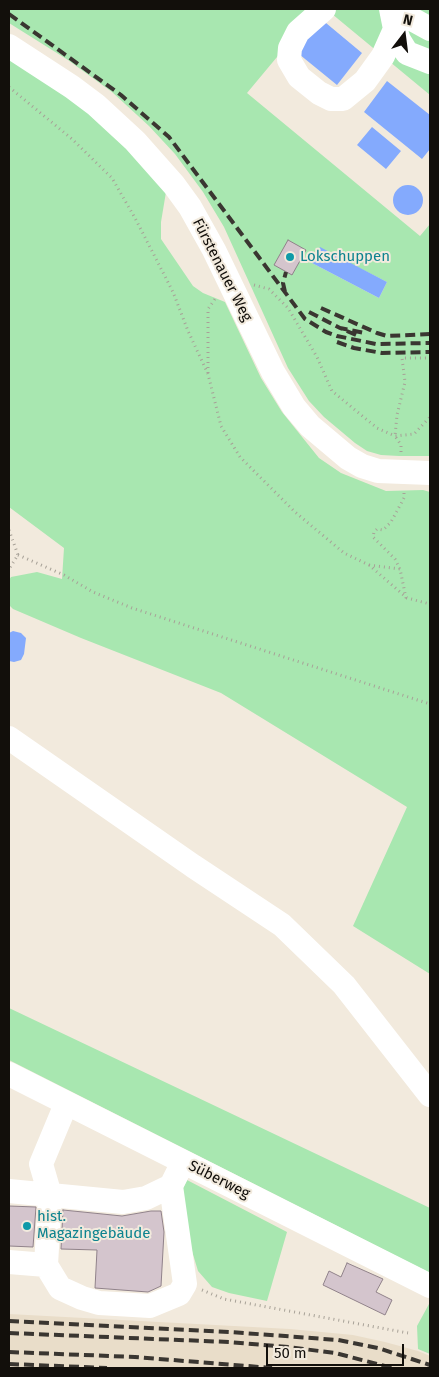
<!DOCTYPE html>
<html>
<head>
<meta charset="utf-8">
<style>
	body { margin:0 }
	#map { position:relative; width:439px; height:1377px; overflow:hidden; background:#f2eadd; font-family:"Fira Sans",sans-serif }
	canvas { display:block }
	.frame { position:absolute; inset:0; border:10px solid #120f0b; pointer-events:none }
	.north { position:absolute; left:379px; top:10px; width:50px; height:50px; -webkit-text-stroke:4px #f2eadd; paint-order:stroke; rotate:15deg; font-size:14px; font-weight:700; line-height:20px; text-align:center; color:#120f0b }
	.north::after { content:''; display:block; margin:auto; width:18px; height:22px; background:#120f0b; clip-path:polygon(50% 0,100% 100%,50% 72%,0 100%) }
	.scale { position:absolute; left:266px; top:1344px; width:138px; height:22px; box-sizing:border-box; border:2px solid #120f0b; border-top:0; padding-left:6px; font-size:15px; line-height:18px; white-space:nowrap; color:#120f0b; -webkit-text-stroke:4px #f2eadd; paint-order:stroke }
</style>
</head>
<body>
<div id="map">
<canvas width="439" height="1377"></canvas>
<div class="frame"></div>
<div class="north">N</div>
<div class="scale">50 m</div>
</div>
<script>
const context = document.querySelector('canvas').getContext('2d');
context.lineJoin = 'round';
function paint(path, color) {
  context.fillStyle = color;
  context.fill(path, 'evenodd');
}
function toPath(rows) {
  const path = new Path2D();
  for (const r of rows) {
    if (r.length === 3) {
      path.moveTo(r[0] + r[2], r[1]);
      path.arc(r[0], r[1], r[2], 0, 2 * Math.PI);
      continue;
    }
    path.moveTo(r[0], r[1]);
    for (let i = 2; i < r.length; i += 2) path.lineTo(r[i], r[i + 1]);
  }
  return path;
}
function trace(path, color, width, dash) {
  context.strokeStyle = color;
  context.lineWidth = width;
  context.lineCap = dash ? 'butt' : 'round';
  context.setLineDash(dash || []);
  context.stroke(path);
}
function write(font, color, halo, rows, align = 'center') {
  context.font = font + ' "Fira Sans",sans-serif';
  context.lineWidth = 4;
  context.setLineDash([]);
  context.textBaseline = 'middle';
  context.strokeStyle = halo;
  context.fillStyle = color;
  for (const [text, x, y, turn = 0] of rows) {
    context.save();
    context.translate(x, y);
    context.rotate((+turn || 0) * Math.PI / 180);
    context.textAlign = isNaN(turn) ? turn : align;
    if (halo) context.strokeText(text, 0, 0);
    context.fillText(text, 0, 0);
    context.restore();
  }
}
paint(toPath([
	[9,1314,290,1329,353,1335,385,1342,418,1351,430,1356,430,1368,9,1368]
]), '#e9ddc9');
paint(toPath([
	[9,9,317,9,247,93,420,236,430,224,430,456,399,456,381,455,367,451,355,443,324,417,309,401,288,368,224,227,203,192,175,154,149,126,112,92,68,60,9,23],
	[320,248,387,282,379,298,312,263],
	[326,9,430,9,430,95],
	[9,56,67,94,130,148,166,192,161,222,161,239,193,286,203,293,225,302,261,378,282,412,319,458,341,473,386,491,423,490,430,492,430,695,429,698,430,699,430,974,353,926,407,807,221,693,81,638,13,609,9,605,9,580,11,577,37,572,62,579,64,548,9,507],
	[9,1008,430,1208,430,1273,9,1060],
	[187,1180,287,1232,267,1301,229,1293,212,1287,198,1271,180,1211,182,1190],
	[429,1304,430,1305,430,1354,418,1349,417,1326]
]), '#a8e7b0');
paint(toPath([
	[320,18,362,53,337,85,294,50],
	[387,81,430,115,430,149,422,159,364,112],
	[372,127,401,151,386,169,357,145],
	[408,200,15],
	[320,247,387,282,379,298,312,263],
	[13,631,21,633,26,638,24,654,21,660,14,662,9,661,9,633]
]), '#84aafd');
const building = toPath([
	[288,240,306,250,292,275,274,265,288,240],
	[9,1206,36,1207,33,1247,9,1246,9,1206],
	[63,1210,122,1216,151,1211,161,1211,164,1232,161,1286,148,1292,95,1288,97,1250,61,1249,63,1210],
	[347,1263,383,1279,376,1292,392,1300,385,1315,323,1285,329,1271,341,1277,347,1263]
]);
paint(building, '#d4c5cd');
trace(building, '#90828a', 1);
trace(toPath([
	[9,87,72,139,112,178,135,218,173,292,188,331,208,374,221,426,240,457,295,512,344,553,369,565,407,598,430,604],
	[254,285,269,289,288,308,317,357,332,391,377,428,395,436,414,434,430,417],
	[208,373,208,309,215,299],
	[401,452,401,445,395,436,397,415,405,382,402,358,430,358],
	[404,493,404,498,391,522,383,530,377,529,374,532,373,537,395,559,400,569,406,598],
	[9,530,18,555,9,569],
	[18,555,64,575,93,592,132,608,430,704],
	[369,565,400,569],
	[202,1290,224,1299,408,1333]
]), '#a7a197', 3, [1, 4]);
trace(toPath([
	[324,9,298,32,290,48,289,60,299,77,319,93,331,99,343,99,365,81,383,56,395,29,391,9],
	[400,9,410,18,430,29],
	[395,29,399,40,407,53,430,62],
	[9,46,72,87,96,105,135,141,174,185,190,207,214,250,273,372,294,407,310,426,348,458,362,466,378,471,430,473],
	[9,738,193,866,282,925,344,985,430,1095],
	[9,1074,430,1286],
	[66,1104,41,1164,50,1195,46,1265,60,1288,82,1298,99,1303,150,1306,179,1294,185,1284,171,1186,183,1162],
	[9,1191,123,1202,146,1198,171,1186],
	[9,1262,46,1265]
]), '#fff', 24);
trace(toPath([
	[9,14,121,95,169,137,305,319,326,332,337,336,376,344,430,343],
	[285,292,283,283,286,272],
	[321,308,377,333,387,336,430,334],
	[309,312,340,328],
	[356,335,340,328,365,333],
	[337,342,354,348,382,353,430,352],
	[9,1321,230,1332,338,1340,378,1348,430,1365],
	[9,1333,229,1342,288,1347,335,1353,393,1368],
	[9,1352,135,1357,272,1368],
	[9,1364,107,1368]
]), '#3a3631', 4, [10, 5]);
for (const [x, y, r, color] of [
	[290,257,5,"#0f9aa8"],
	[27,1226,5,"#0f9aa8"]
]) {
  const dot = new Path2D();
  dot.arc(x, y, r, 0, 2 * Math.PI);
  context.fillStyle = color;
  context.fill(dot);
  trace(dot, '#f2eadd', 2);
}
write('15px', '#0d838f', '#f2eadd', [
	["Lokschuppen",300,257],
	["hist.",37,1217],
	["Magazingebäude",37,1234]
], 'left');
write('15px', '#120f0b', '#f2eadd', [
	["Fürstenauer Weg",222,270,63],
	["Süberweg",219,1180,27]
]);
</script>
</body>
</html>
